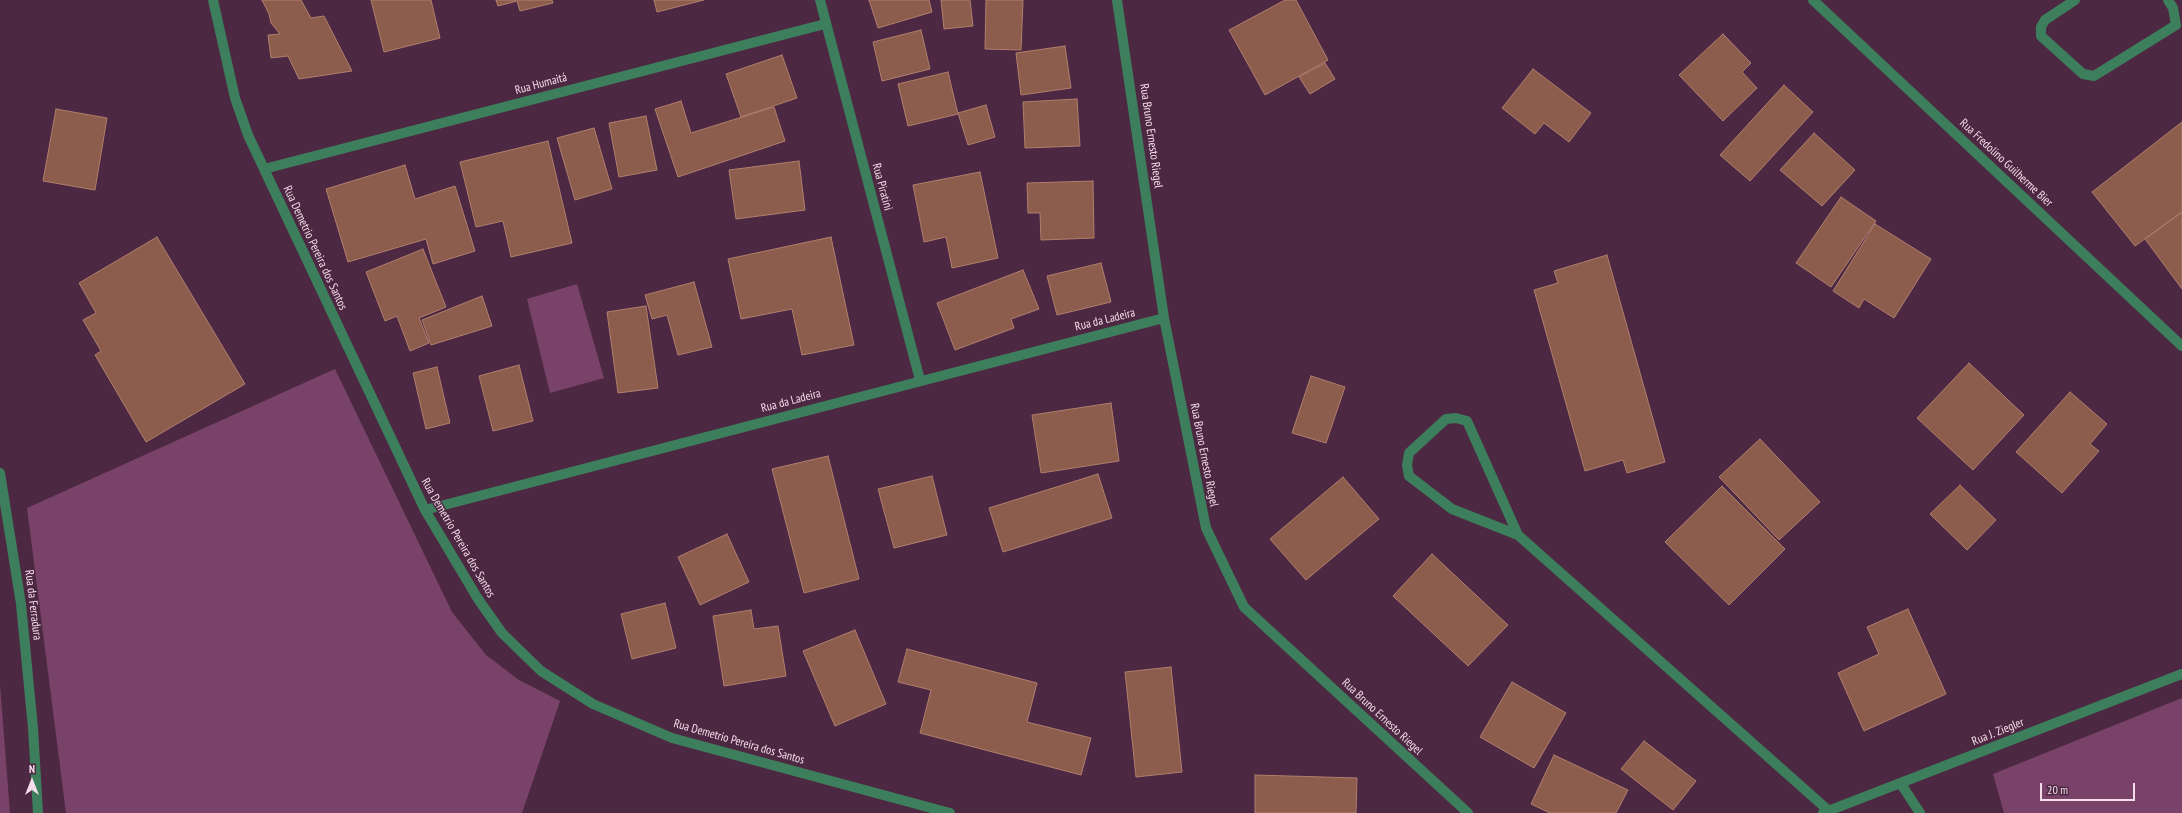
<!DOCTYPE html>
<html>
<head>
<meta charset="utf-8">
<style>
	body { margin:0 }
	#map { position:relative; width:2182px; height:813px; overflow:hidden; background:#4d2842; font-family:"PT Sans Narrow",sans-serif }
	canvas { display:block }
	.north { position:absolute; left:12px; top:761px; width:40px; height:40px; -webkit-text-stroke:3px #4d2842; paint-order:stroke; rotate:0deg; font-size:11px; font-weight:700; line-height:16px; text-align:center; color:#f4dceb }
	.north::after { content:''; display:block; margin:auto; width:14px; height:18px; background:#f4dceb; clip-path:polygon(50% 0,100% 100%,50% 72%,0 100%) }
	.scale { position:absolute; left:2040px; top:783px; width:95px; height:18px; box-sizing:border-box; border:2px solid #f4dceb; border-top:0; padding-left:5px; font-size:12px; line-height:14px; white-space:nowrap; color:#f4dceb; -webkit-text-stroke:3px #4d2842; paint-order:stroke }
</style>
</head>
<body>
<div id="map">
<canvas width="2182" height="813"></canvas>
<div class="north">N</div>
<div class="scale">20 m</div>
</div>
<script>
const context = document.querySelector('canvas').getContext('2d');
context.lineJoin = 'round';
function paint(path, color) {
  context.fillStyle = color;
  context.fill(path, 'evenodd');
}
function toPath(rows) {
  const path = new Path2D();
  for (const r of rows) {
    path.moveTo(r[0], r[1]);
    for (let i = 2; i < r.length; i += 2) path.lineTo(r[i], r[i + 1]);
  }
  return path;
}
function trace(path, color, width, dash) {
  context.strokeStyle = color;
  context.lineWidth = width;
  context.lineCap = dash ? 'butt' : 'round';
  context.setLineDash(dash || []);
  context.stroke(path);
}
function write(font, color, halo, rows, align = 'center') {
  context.font = font + ' "PT Sans Narrow",sans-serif';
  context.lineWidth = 3;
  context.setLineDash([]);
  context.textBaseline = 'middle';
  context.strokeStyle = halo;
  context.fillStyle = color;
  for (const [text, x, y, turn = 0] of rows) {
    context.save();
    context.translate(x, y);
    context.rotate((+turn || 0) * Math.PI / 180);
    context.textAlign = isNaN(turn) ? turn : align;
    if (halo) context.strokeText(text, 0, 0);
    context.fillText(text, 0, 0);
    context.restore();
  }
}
paint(toPath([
	[577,284,604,378,550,393,527,299],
	[335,369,452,612,486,655,519,680,560,701,522,813,66,813,27,508],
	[0,685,10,813,0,813],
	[2182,698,2182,813,2004,813,1993,774]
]), '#794369');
const building = toPath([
	[262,0,301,0,311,18,324,16,352,71,299,79,288,56,271,58,268,35,280,34,271,23,269,14,262,0],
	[371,0,431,0,440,38,384,52,371,0],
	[496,0,552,0,553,3,520,11,517,1,498,6,496,0],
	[654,0,704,0,657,12,654,0],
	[869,0,929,0,932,12,878,28,869,0],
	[941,0,970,0,973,26,944,29,941,0],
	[986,0,1023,0,1021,50,985,49,986,0],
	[1285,0,1296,0,1328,60,1265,95,1229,30,1285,0],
	[921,30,930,69,882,81,873,42,921,30],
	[1723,34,1751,63,1742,72,1757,88,1723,121,1679,75,1723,34],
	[1065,46,1071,88,1021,95,1016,53,1065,46],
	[782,55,797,98,741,117,726,74,782,55],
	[1325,63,1335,79,1310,94,1299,77,1325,63],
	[1533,69,1591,113,1569,142,1544,123,1535,134,1502,108,1533,69],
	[948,72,958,114,908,126,898,84,948,72],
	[1784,85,1813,112,1750,181,1720,155,1784,85],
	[1077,99,1080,146,1025,148,1023,102,1077,99],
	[681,101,691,133,774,107,785,141,678,177,655,109,681,101],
	[986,105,995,137,968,145,958,113,986,105],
	[56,109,107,118,95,190,43,181,56,109],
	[646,116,657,170,619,177,609,123,646,116],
	[2182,122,2182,212,2135,246,2092,192,2182,122],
	[594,128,612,189,575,200,557,138,594,128],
	[1814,133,1855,170,1822,206,1780,170,1814,133],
	[548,141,572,243,511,257,503,221,476,227,460,162,548,141],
	[799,161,805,210,736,219,729,170,799,161],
	[405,165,415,199,455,186,475,251,433,264,426,239,348,262,326,189,405,165],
	[980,172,998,258,952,268,946,237,924,242,913,185,980,172],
	[1093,181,1094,238,1041,240,1040,213,1028,213,1027,183,1093,181],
	[1841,197,1876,221,1831,287,1796,263,1841,197],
	[2182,212,2182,289,2145,239,2182,212],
	[1875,224,1931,259,1894,318,1864,299,1859,308,1833,291,1875,224],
	[157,237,245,384,146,442,95,355,101,351,83,320,96,313,79,283,157,237],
	[831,237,854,345,802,355,792,309,741,319,728,259,831,237],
	[423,249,446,307,419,318,429,343,410,351,397,316,385,321,366,272,423,249],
	[1607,255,1665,462,1627,473,1623,460,1585,471,1534,290,1558,283,1554,271,1607,255],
	[1101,263,1111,302,1057,315,1047,276,1101,263],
	[1023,270,1039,309,1011,319,1014,328,955,350,937,303,1023,270],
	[694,282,712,347,678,355,667,315,652,319,645,295,694,282],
	[482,296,492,326,431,345,422,320,482,296],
	[646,306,658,388,618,393,607,312,646,306],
	[1969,363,2024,415,1973,470,1917,418,1969,363],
	[519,365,533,421,493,431,479,376,519,365],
	[437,367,450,423,426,429,413,373,437,367],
	[1311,376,1345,387,1326,443,1292,433,1311,376],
	[2070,392,2107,424,2090,444,2099,451,2062,493,2016,452,2070,392],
	[1111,403,1119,461,1041,473,1032,415,1111,403],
	[1760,439,1820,502,1779,540,1719,477,1760,439],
	[828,456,859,579,804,593,772,469,828,456],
	[1098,474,1112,518,1003,552,989,508,1098,474],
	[932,476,947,535,894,548,878,489,932,476],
	[1343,477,1379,519,1306,580,1270,539,1343,477],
	[1960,485,1996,520,1967,550,1930,514,1960,485],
	[1722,486,1785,549,1729,605,1665,542,1722,486],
	[727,534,749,582,700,605,678,557,727,534],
	[1432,554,1508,625,1468,666,1393,596,1432,554],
	[665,603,676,648,632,659,621,614,665,603],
	[1908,609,1946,694,1864,731,1838,673,1879,654,1867,627,1908,609],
	[751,610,754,629,778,626,786,676,724,686,713,616,751,610],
	[855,630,886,704,835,726,803,651,855,630],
	[907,649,1037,683,1027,722,1091,738,1081,775,920,733,931,690,898,682,907,649],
	[1171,667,1182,772,1136,777,1125,672,1171,667],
	[1512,682,1566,713,1534,768,1480,737,1512,682],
	[1644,741,1696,781,1673,810,1621,769,1644,741],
	[1554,755,1628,790,1616,813,1550,813,1531,804,1554,755],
	[1255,775,1357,778,1356,813,1255,813,1255,775]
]);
paint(building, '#8c5d4d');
trace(building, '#b07f6e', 1);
trace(toPath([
	[213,0,235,98,248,135,425,510,478,599,502,633,541,671,593,704,672,738,950,813],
	[820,0,920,380],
	[1117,0,1164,318,1206,528,1244,607,1468,813],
	[1813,0,2182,346],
	[2075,0,2045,20,2041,27,2041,36,2083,74,2094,76,2176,25,2173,8,2168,0],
	[264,169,825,24],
	[0,473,21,604,33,728,38,813],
	[425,510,1164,318],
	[1518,535,1467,421,1456,418,1446,419,1409,453,1407,465,1409,476,1452,509,1518,535,1829,811],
	[1901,784,1920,813],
	[1823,813,2182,674]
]), '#3d7e5c', 10);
write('12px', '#f4dceb', '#4d2842', [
	["Rua Humaitá",541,84,-15],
	["Rua Bruno Ernesto Riegel",1151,136,82],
	["Rua Fredolino Guilherme Bier",2006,163,43],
	["Rua Piratini",882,187,75],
	["Rua Demetrio Pereira dos Santos",315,248,65],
	["Rua da Ladeira",1105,320,-14],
	["Rua da Ladeira",791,401,-15],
	["Rua Bruno Ernesto Riegel",1204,455,79],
	["Rua Demetrio Pereira dos Santos",458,538,60],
	["Rua da Ferradura",33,605,83],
	["Rua Bruno Ernesto Riegel",1382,717,43],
	["Rua J. Ziegler",1998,732,-22],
	["Rua Demetrio Pereira dos Santos",739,742,16]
]);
</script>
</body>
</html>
